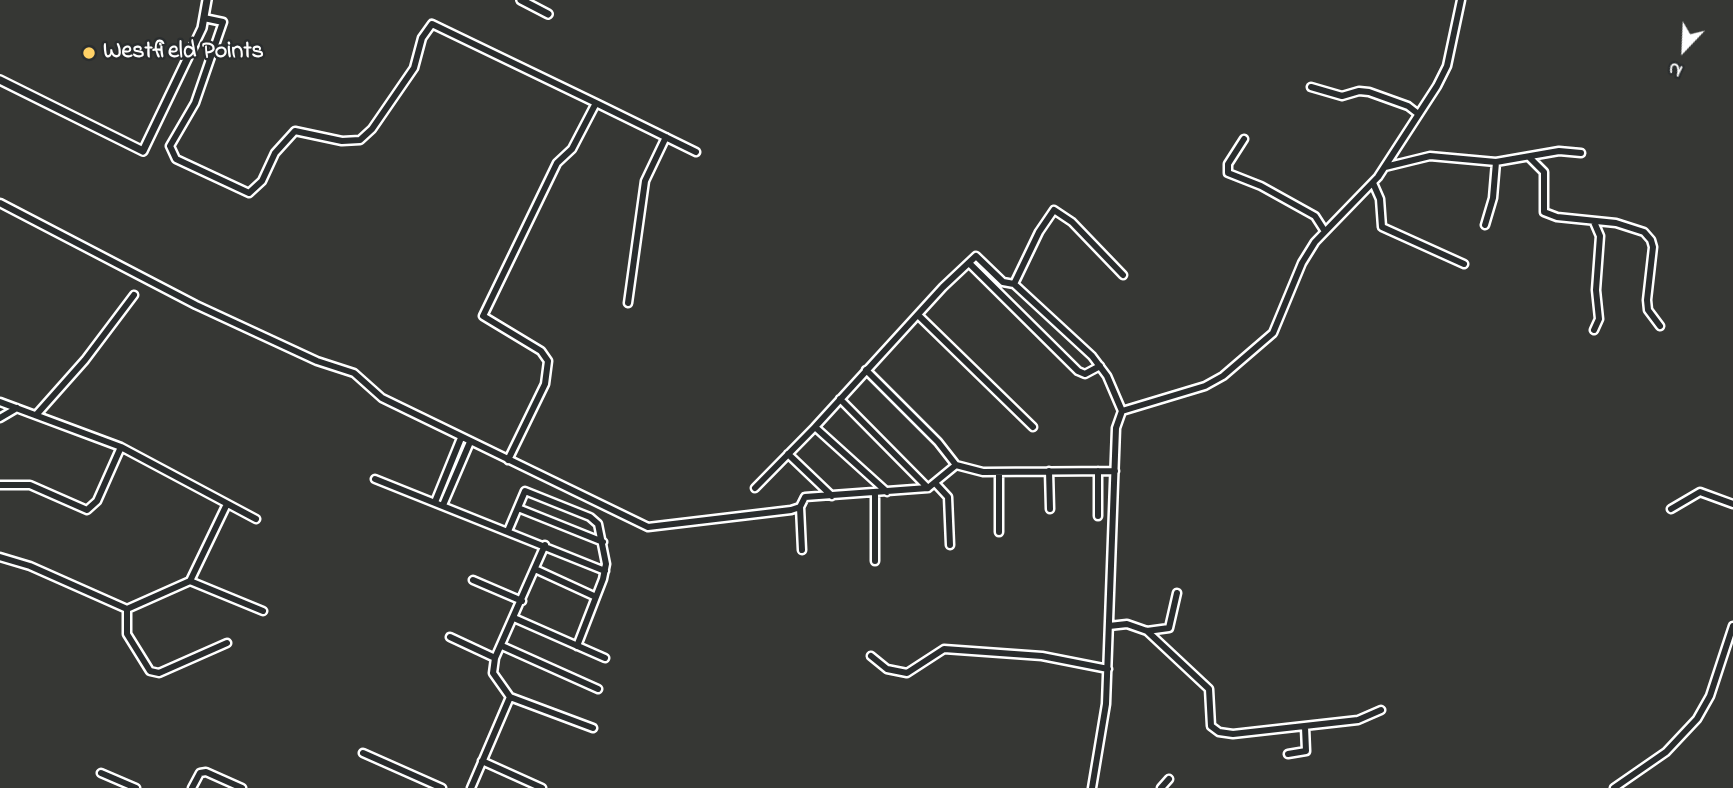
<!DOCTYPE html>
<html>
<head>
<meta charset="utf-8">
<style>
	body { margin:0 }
	#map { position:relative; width:1733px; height:788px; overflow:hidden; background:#363734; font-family:"Indie Flower",sans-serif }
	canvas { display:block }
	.north { position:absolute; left:1649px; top:14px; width:70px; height:70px; -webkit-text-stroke:5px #2a2d2e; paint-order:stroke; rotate:203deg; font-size:19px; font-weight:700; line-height:28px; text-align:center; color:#fff }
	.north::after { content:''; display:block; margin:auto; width:24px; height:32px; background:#fff; clip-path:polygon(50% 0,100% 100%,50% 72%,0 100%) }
</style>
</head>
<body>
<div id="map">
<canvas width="1733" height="788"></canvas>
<div class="north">N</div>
</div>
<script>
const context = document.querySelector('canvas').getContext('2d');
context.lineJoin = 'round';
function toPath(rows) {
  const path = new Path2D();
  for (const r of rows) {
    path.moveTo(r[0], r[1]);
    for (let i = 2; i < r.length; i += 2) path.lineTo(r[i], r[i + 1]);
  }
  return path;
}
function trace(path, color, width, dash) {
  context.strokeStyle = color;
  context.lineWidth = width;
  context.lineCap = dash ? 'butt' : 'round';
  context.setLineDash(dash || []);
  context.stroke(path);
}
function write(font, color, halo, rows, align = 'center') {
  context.font = font + ' "Indie Flower",sans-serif';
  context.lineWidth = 5;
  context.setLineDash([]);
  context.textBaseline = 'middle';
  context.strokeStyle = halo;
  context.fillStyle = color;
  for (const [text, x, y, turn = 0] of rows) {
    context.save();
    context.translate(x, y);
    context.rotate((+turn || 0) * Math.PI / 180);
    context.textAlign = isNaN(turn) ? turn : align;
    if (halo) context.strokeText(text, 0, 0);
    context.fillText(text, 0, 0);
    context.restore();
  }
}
const minor = toPath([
	[204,18,223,22,195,103,170,146,176,159,249,193,262,181,275,153,295,131,342,141,360,140,372,129,414,68,422,38,432,24,596,103],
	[1311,87,1342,96,1359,91,1369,92,1408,106,1417,113],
	[1244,139,1228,164,1228,173,1261,186,1315,216,1324,230],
	[1530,158,1544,172,1544,212,1557,217,1616,223,1644,232,1651,240,1653,247,1647,300,1648,310,1660,326],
	[1385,167,1430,156,1496,162,1559,151,1581,153],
	[1373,183,1380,199,1382,227,1464,264],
	[0,203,196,305,317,361,354,373,382,398,648,527,791,510,800,507,805,497,928,488,956,465,983,472,1115,471],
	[1594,222,1600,236,1596,290,1599,319,1594,330],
	[1485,225,1493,198,1496,162],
	[969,263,1078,371,1085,374,1100,366],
	[1014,284,1039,232,1054,210,1072,222,1123,275],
	[628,303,645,181,666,137],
	[918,315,1033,427],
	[866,370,938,442,956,465],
	[840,399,928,488],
	[0,402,121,447,256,519],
	[1122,411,1205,386,1223,376,1273,333,1302,263,1315,242,1378,177,1437,86,1447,66,1461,0],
	[37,414,85,360,134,295],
	[0,418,17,408],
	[788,454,832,496],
	[508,460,545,384,548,361,541,351,483,316,557,163,572,149,596,103,696,152],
	[1049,471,1050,509],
	[1098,471,1098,516],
	[375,479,605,571],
	[935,483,948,497,950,545],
	[0,485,30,485,87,510,97,501,121,447],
	[755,488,815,427],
	[887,492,815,427,943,287,976,256,1003,282,1014,284,1092,356,1107,376,1122,411,1116,428,1106,704,1092,788],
	[875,493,875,561],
	[435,502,461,438],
	[443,505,470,442],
	[800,507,802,550],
	[518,508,603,542],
	[1671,509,1700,492,1733,504],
	[508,531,525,491,590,517,598,524,606,564,603,579,577,646],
	[999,532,999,472],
	[545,545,495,658,493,673,510,697,593,728],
	[0,557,30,566,127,609,190,581,227,504],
	[535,569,596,597],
	[473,580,522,601],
	[190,581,263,611],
	[127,609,127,634,150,671,159,673,227,643],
	[514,618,605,658],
	[1109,626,1127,624,1147,631,1169,628,1177,593],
	[1147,631,1209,689,1211,726,1219,732,1233,734,1358,720,1381,710],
	[450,637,495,658],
	[502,646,598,689],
	[871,656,887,669,907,673,944,649,1042,656,1108,669],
	[363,753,442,788],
	[1288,754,1306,751,1305,727],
	[482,761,542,788],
	[101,773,136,788],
	[192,788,200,773,206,772,242,788],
	[471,788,510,697],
	[1161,788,1169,779],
	[1614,788,1666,752,1697,719,1710,696,1733,626]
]);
const tertiary = toPath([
	[521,0,548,14],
	[0,80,143,151,202,28,207,0]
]);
trace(minor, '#fff', 11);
trace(tertiary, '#fff', 12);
trace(minor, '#2a2d2e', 6);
trace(tertiary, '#2a2d2e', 7);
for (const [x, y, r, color] of [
	[89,53,7,"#ffd166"]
]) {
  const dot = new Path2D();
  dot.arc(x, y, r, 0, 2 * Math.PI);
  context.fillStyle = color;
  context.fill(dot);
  trace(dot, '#2a2d2e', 2.5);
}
write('bold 24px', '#fff', '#2a2d2e', [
	["Westfield Points",103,53]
], 'left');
</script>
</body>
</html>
